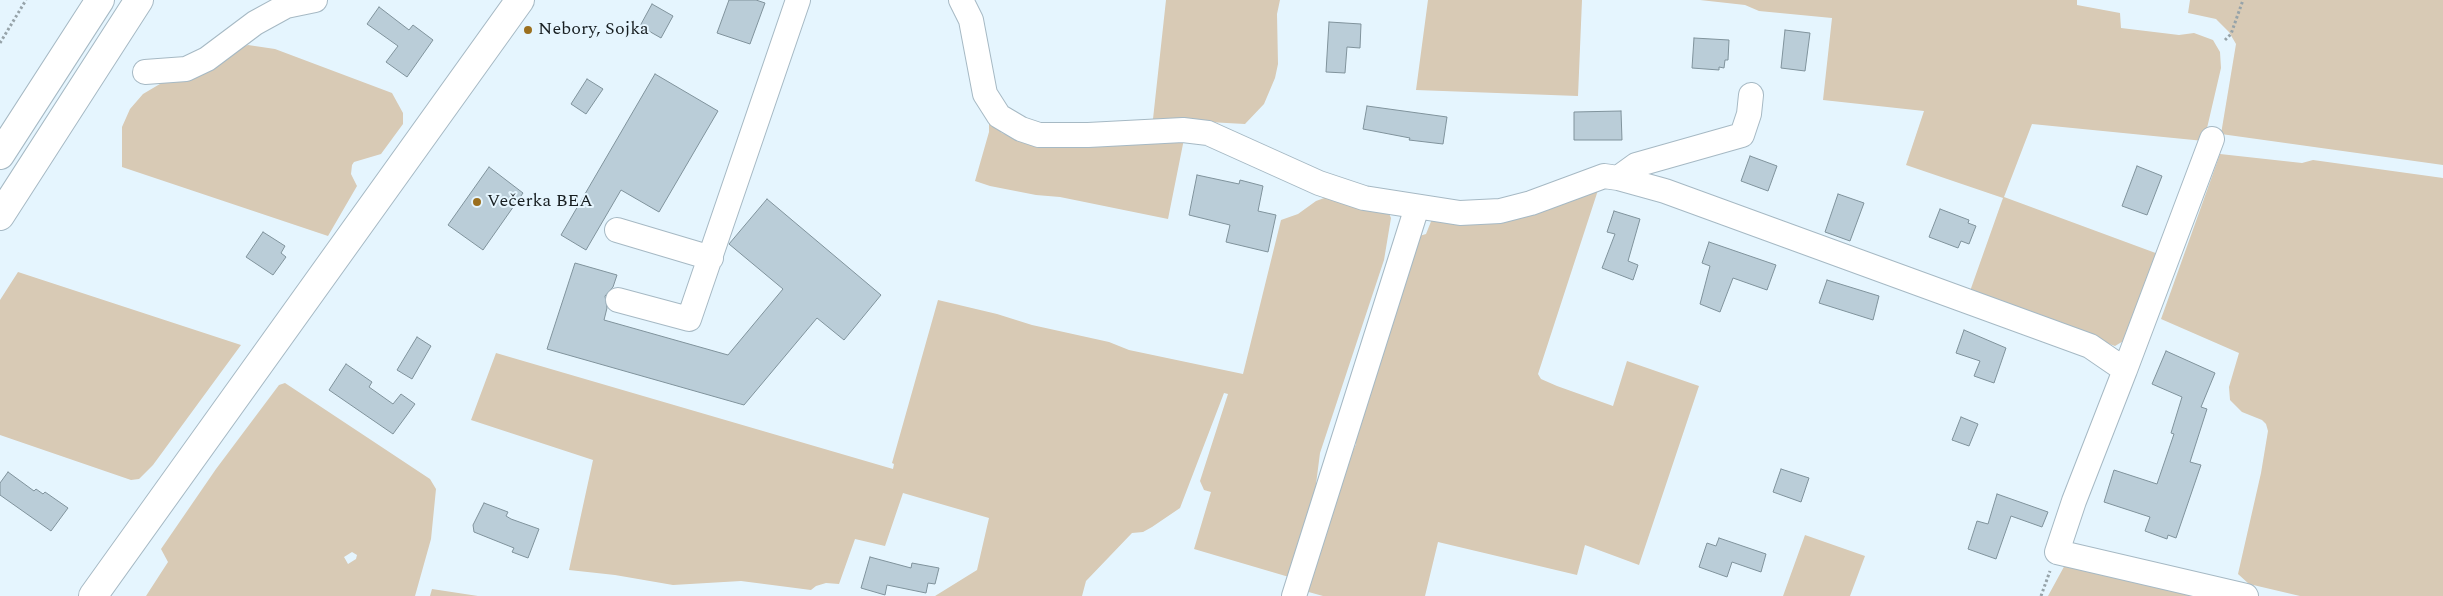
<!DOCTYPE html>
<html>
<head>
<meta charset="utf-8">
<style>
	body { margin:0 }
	canvas { display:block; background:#e5f5fe }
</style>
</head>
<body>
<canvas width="2443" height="596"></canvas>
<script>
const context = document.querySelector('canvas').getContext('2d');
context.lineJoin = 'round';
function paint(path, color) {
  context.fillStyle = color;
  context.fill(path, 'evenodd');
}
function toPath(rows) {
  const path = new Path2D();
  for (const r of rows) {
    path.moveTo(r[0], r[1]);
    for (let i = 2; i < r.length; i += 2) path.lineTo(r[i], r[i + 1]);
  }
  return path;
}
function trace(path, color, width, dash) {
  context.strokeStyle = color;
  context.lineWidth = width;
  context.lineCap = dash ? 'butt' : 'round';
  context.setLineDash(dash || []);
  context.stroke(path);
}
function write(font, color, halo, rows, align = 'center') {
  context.font = font + ' Spectral,serif';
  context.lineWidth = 4;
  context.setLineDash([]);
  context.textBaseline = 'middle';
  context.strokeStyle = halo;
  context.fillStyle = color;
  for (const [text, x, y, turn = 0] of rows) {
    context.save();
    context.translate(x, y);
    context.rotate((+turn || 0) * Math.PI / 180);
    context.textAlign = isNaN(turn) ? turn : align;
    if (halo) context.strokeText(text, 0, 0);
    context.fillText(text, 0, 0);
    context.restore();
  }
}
paint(toPath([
	[1166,0,1280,0,1277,14,1278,64,1275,78,1264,104,1245,124,1153,119],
	[1428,0,1582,0,1578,96,1416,90],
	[1700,0,2077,0,2077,5,2120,13,2121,28,2179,35,2194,33,2213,40,2220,52,2221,68,2204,141,2032,124,2004,197,2161,255,2125,340,2115,346,1969,294,2003,198,1906,165,1924,111,1823,100,1832,18,1759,11,1745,5],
	[2190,0,2443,0,2443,165,2221,134,2236,44,2229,32,2216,19,2188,13],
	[248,45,275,49,392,93,403,113,403,124,381,154,354,162,352,165,351,174,357,186,328,236,122,167,122,127,130,109,143,94,170,78],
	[989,121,1002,133,1020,141,1056,147,1184,139,1168,219,1060,197,1036,195,990,186,975,181,989,132],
	[2220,154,2302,163,2313,160,2443,178,2443,596,2300,596,2249,584,2238,574,2261,473,2268,431,2266,424,2262,420,2242,412,2230,400,2229,387,2239,353,2161,319],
	[1600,184,1538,374,1541,379,1557,386,1613,406,1627,361,1699,386,1639,565,1585,545,1577,575,1438,542,1425,596,1323,596,1305,591,1337,488,1356,444,1354,436,1416,237,1426,234,1432,219],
	[1327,197,1388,211,1391,218,1384,260,1320,453,1315,492,1289,577,1194,549,1211,492,1204,490,1200,481,1228,394,1224,393,1180,508,1152,527,1143,532,1132,533,1086,581,1082,596,935,596,977,570,989,518,903,493,885,546,855,539,839,584,826,583,816,586,811,590,741,581,673,585,615,575,569,570,593,460,471,420,496,353,893,469,894,464,892,463,938,300,997,314,1032,325,1109,342,1129,350,1243,374,1281,220,1298,214,1316,201],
	[18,272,241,345,153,465,139,479,131,480,0,435,0,300],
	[285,383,430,479,436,489,431,539,415,596,146,596,168,562,161,549,216,469,279,385],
	[352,552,357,555,356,559,348,564,344,557],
	[1805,535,1865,556,1850,596,1783,596],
	[2066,563,2210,596,2048,596],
	[432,589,478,596,430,596]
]), '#d8cab5');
const building = toPath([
	[729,0,756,0,765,3,750,44,717,33,729,0],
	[652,4,673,16,661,38,640,26,652,4],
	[379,7,409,30,413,25,433,40,407,77,386,62,398,46,367,24,379,7],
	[1329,22,1361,24,1360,48,1347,47,1345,73,1326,72,1329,22],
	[1785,30,1810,33,1805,71,1781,68,1785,30],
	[1694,38,1729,40,1728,60,1725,60,1724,68,1719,67,1719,70,1692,68,1694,38],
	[655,74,718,111,659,212,621,190,586,250,561,235,655,74],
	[587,79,603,89,586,114,571,104,587,79],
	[1367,106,1447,117,1443,144,1409,140,1410,138,1363,129,1367,106],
	[1621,111,1622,140,1574,140,1574,112,1621,111],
	[1750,156,1777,166,1768,191,1741,181,1750,156],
	[2137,166,2162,176,2147,215,2122,206,2137,166],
	[489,167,523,193,483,250,448,225,489,167],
	[1197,175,1239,184,1240,180,1263,186,1258,211,1276,215,1268,252,1226,242,1230,225,1189,215,1197,175],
	[1838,194,1864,203,1850,241,1825,232,1838,194],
	[767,199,881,295,844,340,817,318,744,405,547,349,575,263,617,275,613,287,605,296,607,308,604,320,728,355,783,289,729,244,767,199],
	[1940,209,1969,220,1968,223,1976,226,1969,244,1961,241,1958,248,1929,237,1940,209],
	[1614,211,1640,219,1628,261,1638,265,1633,280,1602,268,1615,234,1607,232,1614,211],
	[263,232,285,246,281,253,286,257,273,275,246,257,263,232],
	[1709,242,1776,265,1767,290,1733,278,1720,312,1700,304,1710,266,1702,263,1709,242],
	[1827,280,1879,296,1873,320,1819,303,1827,280],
	[1964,330,2006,348,1994,383,1974,376,1980,361,1956,353,1964,330],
	[417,337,431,346,412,379,397,370,417,337],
	[2166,351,2215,373,2201,407,2207,409,2190,462,2201,465,2176,538,2168,535,2167,539,2145,531,2150,517,2104,502,2114,470,2157,484,2174,434,2171,433,2182,397,2152,384,2166,351],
	[346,364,372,382,369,387,393,404,401,394,415,404,393,434,329,390,346,364],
	[1961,417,1978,424,1969,446,1952,440,1961,417],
	[1781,469,1809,478,1801,502,1773,492,1781,469],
	[8,472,34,491,36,489,43,494,45,492,68,508,51,531,0,495,0,483,8,472],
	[1997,494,2048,512,2042,527,2011,516,1996,559,1968,549,1977,521,1988,524,1997,494],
	[484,503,508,512,506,516,511,519,539,529,528,558,512,552,514,548,474,532,473,525,484,503],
	[1719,538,1766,554,1761,572,1732,562,1727,577,1699,567,1707,543,1716,546,1719,538],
	[870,557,911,568,912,563,939,568,935,584,928,583,926,593,887,585,885,595,861,588,870,557]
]);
paint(building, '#bacdd8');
trace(building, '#80939c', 1);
const minor = toPath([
	[961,0,971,20,985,94,999,116,1021,129,1039,135,1088,135,1183,130,1208,133,1319,183,1364,198,1460,213,1500,211,1531,203,1604,176,1618,178,1665,191,2090,346,2125,370,2074,501,2057,552,2246,596],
	[145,72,186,69,207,59,255,23,286,6,315,0],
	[1618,178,1636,165,1742,135,1749,114,1751,95],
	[617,230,711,258],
	[618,300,689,319,798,0],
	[2125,370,2212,139],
	[1294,596,1417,207]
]);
const major = toPath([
	[93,596,520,0]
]);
const highway = toPath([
	[0,155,100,0],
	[0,216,139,0]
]);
trace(minor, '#a6b9c4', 26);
trace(major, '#a6b9c4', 30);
trace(highway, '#a6b9c4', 30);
trace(toPath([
	[2225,40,2231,34,2243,0],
	[0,43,26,0],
	[2041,596,2050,571]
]), '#96a3a9', 3, [2.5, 2.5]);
trace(minor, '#fff', 24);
trace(major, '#fff', 28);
trace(highway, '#fff', 28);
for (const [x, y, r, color] of [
	[528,30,5,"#9b6f1e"],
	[477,202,5,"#9b6f1e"]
]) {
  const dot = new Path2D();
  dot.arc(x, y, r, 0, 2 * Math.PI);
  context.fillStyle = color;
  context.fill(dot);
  trace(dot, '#e5f5fe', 2);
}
write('18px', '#171e21', '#e5f5fe', [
	["Nebory, Sojka",538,30],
	["Večerka BEA",487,202]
], 'left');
</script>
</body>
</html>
